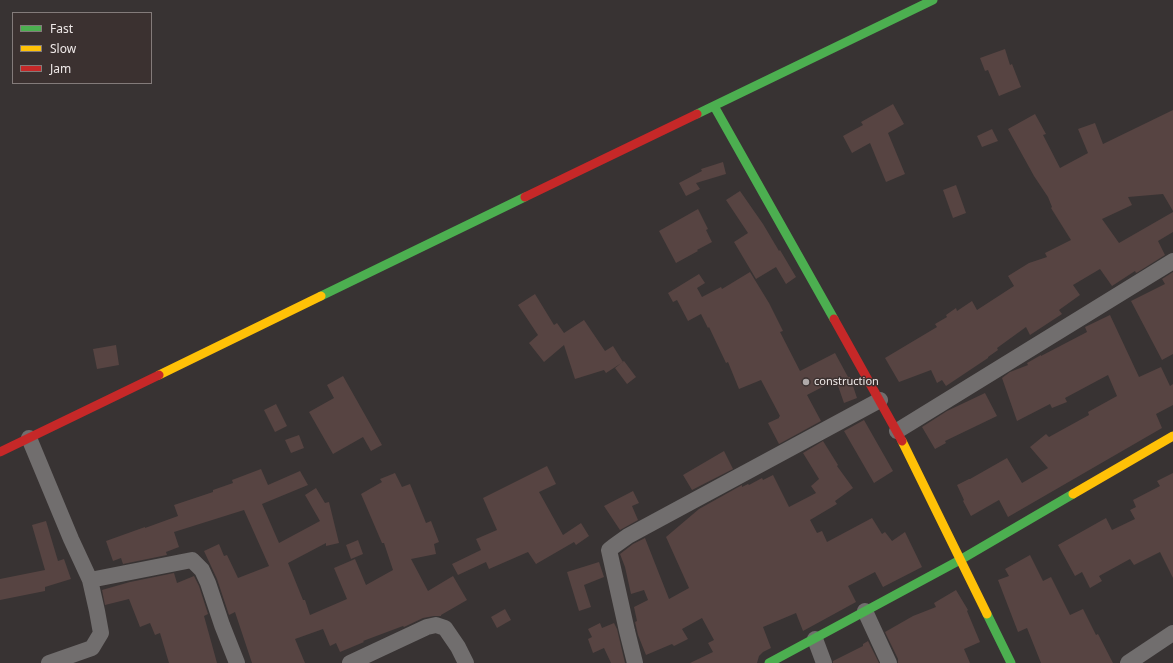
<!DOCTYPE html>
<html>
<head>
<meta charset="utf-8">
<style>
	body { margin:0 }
	#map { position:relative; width:1173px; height:663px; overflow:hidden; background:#383333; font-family:"Noto Sans",sans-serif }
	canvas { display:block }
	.legend { position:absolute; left:12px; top:12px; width:140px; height:72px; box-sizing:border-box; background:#3b3130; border:1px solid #837b7a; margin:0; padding:5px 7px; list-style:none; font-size:12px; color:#efe9e8 }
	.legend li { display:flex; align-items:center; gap:8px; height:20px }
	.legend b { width:20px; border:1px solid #837b7a }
</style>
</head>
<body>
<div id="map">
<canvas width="1173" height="663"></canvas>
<ul class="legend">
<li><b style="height:5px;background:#4caf50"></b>Fast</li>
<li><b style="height:5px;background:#ffc107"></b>Slow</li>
<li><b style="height:5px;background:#c62828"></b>Jam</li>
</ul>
</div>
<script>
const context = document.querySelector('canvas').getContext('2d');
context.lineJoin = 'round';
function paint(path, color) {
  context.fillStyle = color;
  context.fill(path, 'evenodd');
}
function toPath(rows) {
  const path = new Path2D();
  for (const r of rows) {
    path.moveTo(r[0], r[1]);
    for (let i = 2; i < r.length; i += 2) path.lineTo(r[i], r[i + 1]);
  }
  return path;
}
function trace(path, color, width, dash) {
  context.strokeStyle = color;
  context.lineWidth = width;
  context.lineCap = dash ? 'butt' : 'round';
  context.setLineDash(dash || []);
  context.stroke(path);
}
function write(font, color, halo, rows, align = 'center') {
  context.font = font + ' "Noto Sans",sans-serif';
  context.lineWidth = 3;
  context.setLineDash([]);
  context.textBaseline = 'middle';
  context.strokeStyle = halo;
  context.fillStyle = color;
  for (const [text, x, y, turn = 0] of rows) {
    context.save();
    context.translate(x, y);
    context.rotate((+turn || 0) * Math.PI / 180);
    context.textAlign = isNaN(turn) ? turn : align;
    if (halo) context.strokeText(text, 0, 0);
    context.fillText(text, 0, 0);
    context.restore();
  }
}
paint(toPath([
	[1005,49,1010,65,1012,64,1021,87,999,96,988,70,985,71,980,58],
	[893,104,904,124,888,133,905,174,886,182,870,143,852,153,843,136,863,125,861,122],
	[1173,110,1173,211,1163,194,1128,197,1132,205,1102,219,1119,243,1173,212,1173,232,1158,241,1165,255,1138,272,1136,273,1135,271,1112,286,1100,269,1073,285,1080,295,1059,310,1062,314,1030,335,1026,327,997,348,998,350,988,357,988,358,946,386,942,380,937,383,931,370,899,382,885,358,937,327,935,324,947,317,946,315,956,308,957,311,972,301,977,310,1014,286,1008,276,1029,263,1047,257,1045,253,1071,240,1051,208,1052,207,1048,197,1034,176,1008,129,1035,114,1046,134,1043,135,1060,168,1088,153,1078,129,1095,123,1103,144],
	[992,129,998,141,982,147,977,136],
	[723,162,726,174,696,183,700,189,686,196,679,183,702,171,701,169],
	[956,185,966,213,953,218,943,190],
	[740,191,763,224,779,251,780,250,796,277,786,284,776,267,756,279,734,242,748,233,726,200],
	[698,209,708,229,706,230,712,242,697,250,698,251,676,263,659,231],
	[750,272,769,303,783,331,780,332,800,371,835,353,848,377,850,377,857,398,844,403,836,380,807,395,821,421,779,444,768,423,779,418,779,417,780,416,761,380,739,389,728,362,726,363,709,327,708,328,701,314,688,321,677,300,673,302,668,293,699,274,705,283,697,288,702,297,721,287,722,289],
	[1173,272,1173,354,1162,360,1131,301,1165,284,1162,279],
	[535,294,554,325,557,323,564,333,584,320,605,351,613,346,623,362,606,373,604,370,575,379,564,345,544,362,529,343,538,335,518,305],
	[1110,315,1139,377,1161,367,1170,386,1173,384,1173,405,1156,414,1162,428,1008,517,999,500,971,516,963,501,964,500,957,485,969,479,970,479,1007,458,1022,483,1048,468,1030,447,1046,434,1049,437,1089,415,1088,412,1117,396,1108,375,1065,398,1067,402,1052,408,1050,404,1017,421,1002,378,1010,372,1028,365,1027,363,1041,355,1041,356,1087,332,1085,327],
	[116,345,119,365,97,369,93,349],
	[624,361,636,377,627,384,615,368],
	[343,376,382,445,371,451,363,437,333,454,309,412,334,398,327,385],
	[985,393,997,416,945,441,946,443,935,449,922,427,947,411],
	[276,404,287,426,275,432,264,410],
	[864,420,893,471,874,483,844,431],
	[299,435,304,448,291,453,285,440],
	[823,441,838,465,837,466,853,488,835,501,837,504,810,520,817,533,822,531,827,542,872,518,882,534,885,532,892,541,905,532,922,567,883,587,875,572,848,586,856,602,803,631,796,613,763,627,771,648,763,652,759,656,757,663,690,663,713,652,708,643,714,640,702,618,682,629,688,639,674,646,672,644,646,655,638,635,635,622,637,621,634,607,648,600,644,590,631,594,625,567,620,554,633,544,645,538,669,599,689,588,666,537,699,509,742,485,742,487,748,484,749,485,762,478,763,480,773,475,789,507,816,493,811,486,819,479,803,453],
	[724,451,733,469,692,490,683,475],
	[547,466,556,484,539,492,563,535,581,523,589,536,576,545,574,542,536,564,528,552,489,569,486,562,458,575,452,564,481,550,476,539,497,530,483,498],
	[261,469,268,485,300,471,308,485,262,504,279,543,320,521,305,495,316,488,325,503,329,502,339,543,326,546,326,543,288,563,303,600,305,600,310,615,347,599,334,568,355,559,366,585,393,570,384,543,382,543,361,494,382,482,380,479,395,473,402,487,410,484,426,523,431,521,439,542,434,544,436,554,411,559,428,591,453,576,467,600,441,615,441,616,434,616,423,618,404,627,403,626,363,641,364,642,340,652,336,643,330,646,323,629,295,639,305,663,252,663,235,612,229,615,217,579,204,551,219,544,224,556,227,555,238,578,269,566,244,510,174,532,179,547,166,552,167,555,123,564,121,558,113,561,106,541,145,527,145,528,178,516,174,505,213,492,213,490,233,483,232,480],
	[1173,473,1173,578,1160,552,1134,565,1130,559,1099,576,1102,581,1090,588,1082,572,1075,576,1058,545,1106,518,1112,530,1135,519,1130,510,1136,507,1133,500,1160,486,1157,481],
	[633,491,639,503,632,506,638,520,620,530,604,506],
	[46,521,58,561,64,559,71,579,45,587,45,591,0,600,0,579,45,570,32,525],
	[358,540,363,554,351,559,346,545],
	[1030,555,1043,581,1051,577,1070,615,1083,609,1096,635,1098,634,1113,663,1041,663,1027,628,1018,632,998,580,1009,576,1005,569],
	[599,562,604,577,584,585,591,607,579,611,567,572],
	[174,573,177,583,194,576,199,586,208,614,204,616,217,663,169,663,160,633,155,635,150,623,140,627,129,599,105,605,102,590,130,582],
	[956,590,968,610,967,611,980,642,964,649,970,663,898,663,898,659,885,632,913,616,936,607,934,603],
	[505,609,511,620,497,628,491,617],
	[600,623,602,628,614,623,617,629,625,663,611,663,604,648,593,653,588,639,592,637,588,629],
	[868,641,879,663,833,663,833,661,863,646,863,644]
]), '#574442');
trace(toPath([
	[897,431,1173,261],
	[29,438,71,539,90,580,97,611,101,633,92,648,49,663],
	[90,580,192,560,202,570,208,583,222,625,237,663],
	[865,611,889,663],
	[815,639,824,663],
	[350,663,427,627,436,625,445,628,458,647,466,663],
	[635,663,627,631,609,550,614,546,628,536,880,400],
	[1128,663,1173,633]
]), '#716e6e', 16);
trace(toPath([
	[714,106,834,319],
	[697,114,933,0],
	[321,296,525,197],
	[987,614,1011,663],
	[769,663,960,560,1073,494]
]), '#4caf50', 9);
trace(toPath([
	[159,375,321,296],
	[902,441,987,614],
	[1073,494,1173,436]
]), '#ffc107', 9);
trace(toPath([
	[525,197,697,114],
	[834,319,902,441],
	[0,452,159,375]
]), '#c62828', 9);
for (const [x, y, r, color] of [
	[806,382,4,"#afa9a9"]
]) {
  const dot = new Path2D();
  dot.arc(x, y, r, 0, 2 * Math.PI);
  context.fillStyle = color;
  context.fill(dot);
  trace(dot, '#3b3130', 1.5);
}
write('11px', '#efe9e8', '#3b3130', [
	["construction",814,382]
], 'left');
</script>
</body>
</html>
